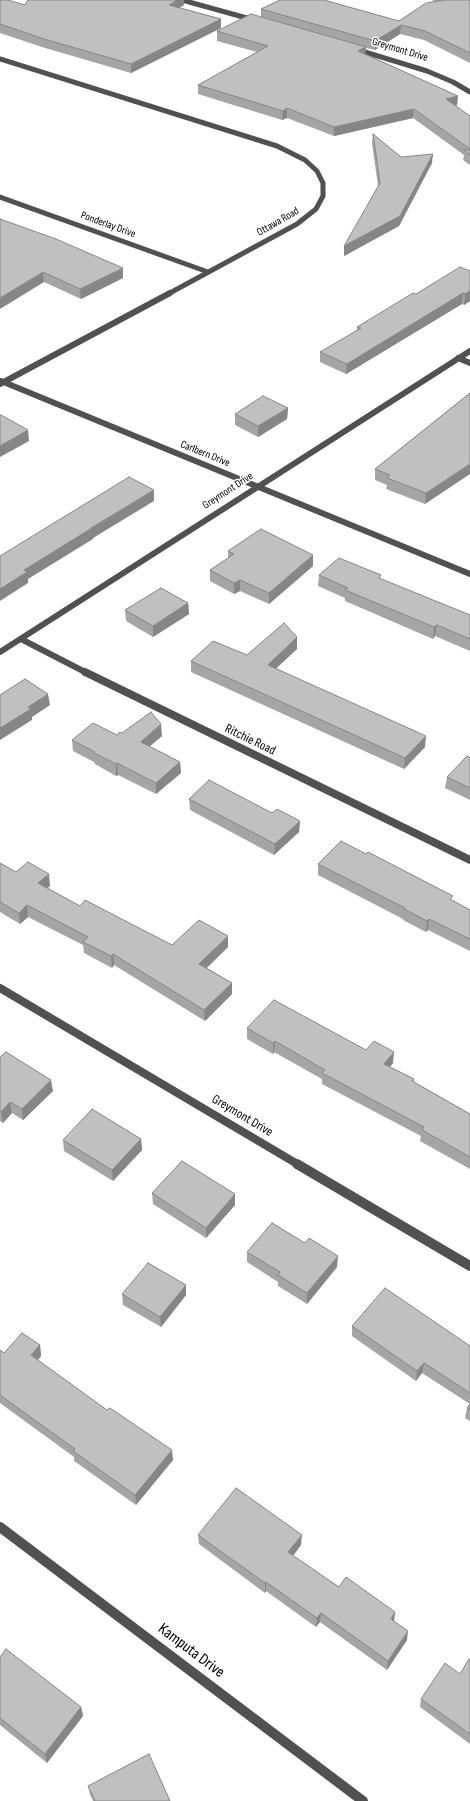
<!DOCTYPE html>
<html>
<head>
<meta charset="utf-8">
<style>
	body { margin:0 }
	canvas { display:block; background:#fff }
</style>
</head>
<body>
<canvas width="470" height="1801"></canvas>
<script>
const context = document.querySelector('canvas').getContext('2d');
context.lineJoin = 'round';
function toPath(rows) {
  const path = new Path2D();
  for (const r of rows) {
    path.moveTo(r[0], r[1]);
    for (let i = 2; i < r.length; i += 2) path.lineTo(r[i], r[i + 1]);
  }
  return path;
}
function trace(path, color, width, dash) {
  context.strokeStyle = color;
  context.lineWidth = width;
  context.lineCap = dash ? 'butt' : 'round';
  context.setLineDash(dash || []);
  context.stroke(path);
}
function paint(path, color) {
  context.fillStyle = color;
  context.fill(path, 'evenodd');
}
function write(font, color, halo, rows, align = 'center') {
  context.font = font + ' "Sofia Sans Condensed",sans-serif';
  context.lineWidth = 3;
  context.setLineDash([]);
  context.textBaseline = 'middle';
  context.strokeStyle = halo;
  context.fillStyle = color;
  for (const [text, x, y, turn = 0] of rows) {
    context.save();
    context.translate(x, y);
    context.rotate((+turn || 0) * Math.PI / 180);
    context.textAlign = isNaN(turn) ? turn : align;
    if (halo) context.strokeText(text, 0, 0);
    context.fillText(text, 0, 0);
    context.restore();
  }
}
trace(toPath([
	[182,0,254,20],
	[355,49,427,71,453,82,470,92],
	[0,59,277,146,305,160,317,171,323,183,323,196,316,209,297,224,168,294],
	[0,197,208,272]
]), '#515151', 5);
trace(toPath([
	[458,358,470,363],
	[1,381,470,574],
	[0,384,170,293],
	[21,639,87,673],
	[0,652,470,351]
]), '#515151', 6);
trace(toPath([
	[85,672,470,860],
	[0,988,299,1165]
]), '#515151', 8);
trace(toPath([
	[297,1164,470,1266],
	[0,1527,363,1801]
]), '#515151', 10);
paint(toPath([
	[0,0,25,5,184,5,179,8,221,19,221,28,131,73,45,48,0,33],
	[432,0,470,0,470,63,424,40,400,34,375,50,366,48,365,54,458,96,457,105,456,106,470,116,470,165,463,160,464,155,413,118,334,136,287,118,282,120,198,94,198,85,257,52,217,41,217,31,261,17,261,9,399,21,435,2],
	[373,134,401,157,432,163,399,226,344,256,378,186,372,143],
	[0,219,123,278,81,299,44,282],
	[470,271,470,301,464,305,462,304,346,374,320,362,320,352,357,331,357,327,416,294],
	[470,393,425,504,386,489,387,485,375,480,375,469],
	[288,408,287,419,258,437,235,425,235,414],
	[228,551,313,566,269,604,240,591,234,594,210,581,210,570,228,558],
	[319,575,381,579,470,615,470,651,435,636,433,639,345,601,345,598,318,586],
	[188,603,189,614,153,637,126,621,125,610],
	[297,649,276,668,425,747,404,769,191,672,191,661,247,655],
	[122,733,162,736,149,746,180,762,181,773,156,794,118,775,116,776,95,764,94,762,73,751,72,740,117,735],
	[470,758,470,800,445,788,447,777],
	[189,799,272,813,300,821,299,832,274,855,190,810],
	[0,863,16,872,50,886,47,888,80,906,172,945,228,947,207,968,232,983,232,994,205,1021,114,965,112,968,84,953,83,945,28,917,20,924,0,912],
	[318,864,453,901,470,910,470,951,428,930,426,932,403,920,403,919,318,875],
	[247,1028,366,1050,393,1063,390,1067,414,1079,414,1082,470,1114,470,1169,420,1141,421,1136,322,1084,322,1079,274,1052,273,1054,247,1039],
	[0,1057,53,1091,23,1120,12,1113,3,1123,0,1121],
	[141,1139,142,1150,113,1181,64,1151,63,1140],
	[152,1193,235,1205,206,1238,153,1204],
	[247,1252,337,1267,307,1304,278,1286,278,1282,247,1262],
	[122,1294,186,1295,161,1327,123,1305],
	[352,1326,470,1346,470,1421,465,1418,467,1408,470,1404,422,1373,416,1381,352,1336],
	[40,1345,41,1356,38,1360,173,1460,136,1505,74,1461,74,1457,0,1403,0,1350,4,1353],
	[198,1535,301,1545,293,1556,339,1587,395,1612,394,1620,407,1640,387,1670,320,1622,316,1627,266,1591,265,1593,199,1544],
	[0,1657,81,1707,83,1716,47,1763,0,1725],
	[470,1660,470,1744,420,1707,421,1699,460,1674],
	[88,1786,170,1801,93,1801,90,1794]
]), '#a5a5a5');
paint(toPath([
	[177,0,184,0,184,5,169,14,169,5],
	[221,19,221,28,131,73,131,64],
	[401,25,400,34,375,50,375,41],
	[366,47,365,56,358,51],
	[458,96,457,105,445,108,446,99],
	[287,108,287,118,282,120,283,111],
	[414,109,413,118,334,136,334,127],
	[433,154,432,163,399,226,344,256,344,246],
	[123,268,123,278,81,299,80,289],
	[43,272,44,282,0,309,0,298],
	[470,291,470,301,464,305,465,294],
	[463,293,462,304,346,374,347,364],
	[288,408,287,419,258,437,258,426],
	[28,430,29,441,0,457,0,446],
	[470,464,470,474,425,504,426,493],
	[154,490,154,501,93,538,93,539,28,579,28,583,0,601,0,589,24,570,91,528],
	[313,555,313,566,269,604,269,593],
	[240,580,240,591,234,594,234,583],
	[188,603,189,614,153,637,153,626],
	[437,625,435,636,433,639,434,627],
	[297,637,297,649,268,676,268,665],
	[48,694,50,705,32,717,32,720,0,740,0,728,28,707],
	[161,724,162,736,142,753,141,742],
	[426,736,425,747,404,769,405,758],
	[180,762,181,773,156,794,156,783],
	[117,763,118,775,116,776,116,764],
	[300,821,299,832,274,855,275,844],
	[49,874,50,886,40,895,38,883],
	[27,905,28,917,20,924,19,913],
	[429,919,428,930,426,932,427,921],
	[228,936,228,947,199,975,199,964],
	[113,954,114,965,112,968,111,956],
	[232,983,232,994,205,1021,204,1010],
	[275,1041,274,1052,273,1054,273,1043],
	[394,1052,393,1063,383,1075,384,1064],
	[51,1080,53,1091,23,1120,22,1109],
	[10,1102,12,1113,3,1123,1,1112],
	[141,1139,142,1150,113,1181,112,1170],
	[235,1194,235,1205,206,1238,206,1228],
	[338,1256,337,1267,307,1304,307,1293],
	[186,1285,186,1295,161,1327,160,1317],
	[40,1345,41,1356,33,1366,31,1355],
	[424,1363,422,1373,416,1381,417,1371],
	[172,1450,173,1460,136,1505,135,1495],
	[302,1535,301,1545,288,1562,288,1552],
	[266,1582,266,1591,265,1593,265,1583],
	[395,1612,394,1621,391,1619],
	[321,1613,320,1622,316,1627,317,1618],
	[408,1631,407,1640,387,1670,388,1661],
	[81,1707,83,1716,47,1763,45,1754]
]), '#868686');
const building = toPath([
	[0,0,8,0,25,5,28,0,177,0,169,5,221,19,131,64,44,39,0,24,0,0],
	[280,0,324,0,399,21,426,3,444,0,470,0,470,53,425,31,401,25,375,41,261,9,280,0],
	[251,14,366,47,358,51,458,96,446,99,470,116,470,149,414,109,334,127,287,108,283,111,198,85,268,46,217,31,251,14],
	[373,134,401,157,433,154,400,216,344,246,380,183,373,134],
	[464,150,470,150,470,155,464,150],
	[0,219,56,239,123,268,80,289,43,272,0,298,0,219],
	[460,267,470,271,470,291,465,294,463,293,347,364,320,352,361,328,357,327,413,293,416,294,460,267],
	[470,393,470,464,426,493,387,478,390,475,375,469,470,393],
	[263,396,288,408,258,426,235,414,263,396],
	[1,415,28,430,0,446,0,416,1,415],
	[129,477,154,490,91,528,92,528,24,570,27,572,0,589,0,556,129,477],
	[261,529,313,555,269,593,240,580,234,583,210,570,234,554,228,551,261,529],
	[339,558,381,575,379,578,470,615,470,639,437,625,434,627,345,590,348,588,319,575,339,558],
	[161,588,188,603,153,626,125,610,161,588],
	[284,623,297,637,268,665,426,736,405,758,191,661,213,641,247,655,284,623],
	[25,679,48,694,28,707,31,709,0,728,0,695,25,679],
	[151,712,161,724,141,742,180,762,156,783,117,763,116,764,94,753,95,752,72,740,93,723,117,735,120,732,122,733,151,712],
	[467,756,470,758,470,788,447,777,467,756],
	[209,780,272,813,277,809,300,821,275,844,189,799,209,780],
	[341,841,366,854,368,852,453,896,450,899,470,910,470,939,429,919,427,921,404,909,405,908,318,864,341,841],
	[28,862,49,874,38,883,80,906,85,900,172,945,199,920,228,936,199,964,232,983,204,1010,113,954,111,956,83,942,88,937,27,905,19,913,0,902,0,863,16,872,28,862],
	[274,1000,366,1050,374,1041,394,1052,384,1064,414,1079,412,1081,470,1114,470,1157,422,1130,424,1127,322,1073,325,1070,275,1041,273,1043,247,1028,274,1000],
	[6,1052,51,1080,22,1109,10,1102,1,1112,0,1111,0,1057,6,1052],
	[92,1109,141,1139,112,1170,63,1140,92,1109],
	[182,1161,235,1194,206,1228,152,1193,182,1161],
	[272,1223,305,1243,309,1238,338,1256,307,1293,278,1275,280,1272,247,1252,272,1223],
	[148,1263,186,1285,160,1317,122,1294,148,1263],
	[385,1288,470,1346,470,1393,424,1363,417,1371,352,1326,385,1288],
	[22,1333,40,1345,31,1355,107,1410,110,1408,172,1450,135,1495,73,1451,75,1449,0,1395,0,1350,4,1353,22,1333],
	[470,1404,470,1410,467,1408,470,1404],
	[236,1488,302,1535,288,1552,339,1587,346,1577,395,1612,391,1619,408,1631,388,1661,321,1613,317,1618,266,1582,265,1583,198,1535,236,1488],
	[6,1649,81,1707,45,1754,0,1718,0,1657,6,1649],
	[469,1659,470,1660,470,1734,421,1699,445,1663,460,1674,469,1659],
	[149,1754,170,1801,95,1801,88,1786,149,1754]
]);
paint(building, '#c0c0c0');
trace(building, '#868686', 1);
write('11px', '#000', '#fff', [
	["Greymont Drive",400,50,17],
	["Ottawa Road",278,222,-30],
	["Ponderlay Drive",108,225,20],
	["Carlbern Drive",205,454,22],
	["Greymont Drive",228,491,-33]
]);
write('13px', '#000', '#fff', [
	["Ritchie Road",250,740,26],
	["Greymont Drive",242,1116,31]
]);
write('16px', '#000', '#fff', [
	["Kamputa Drive",191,1651,37]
]);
</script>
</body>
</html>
